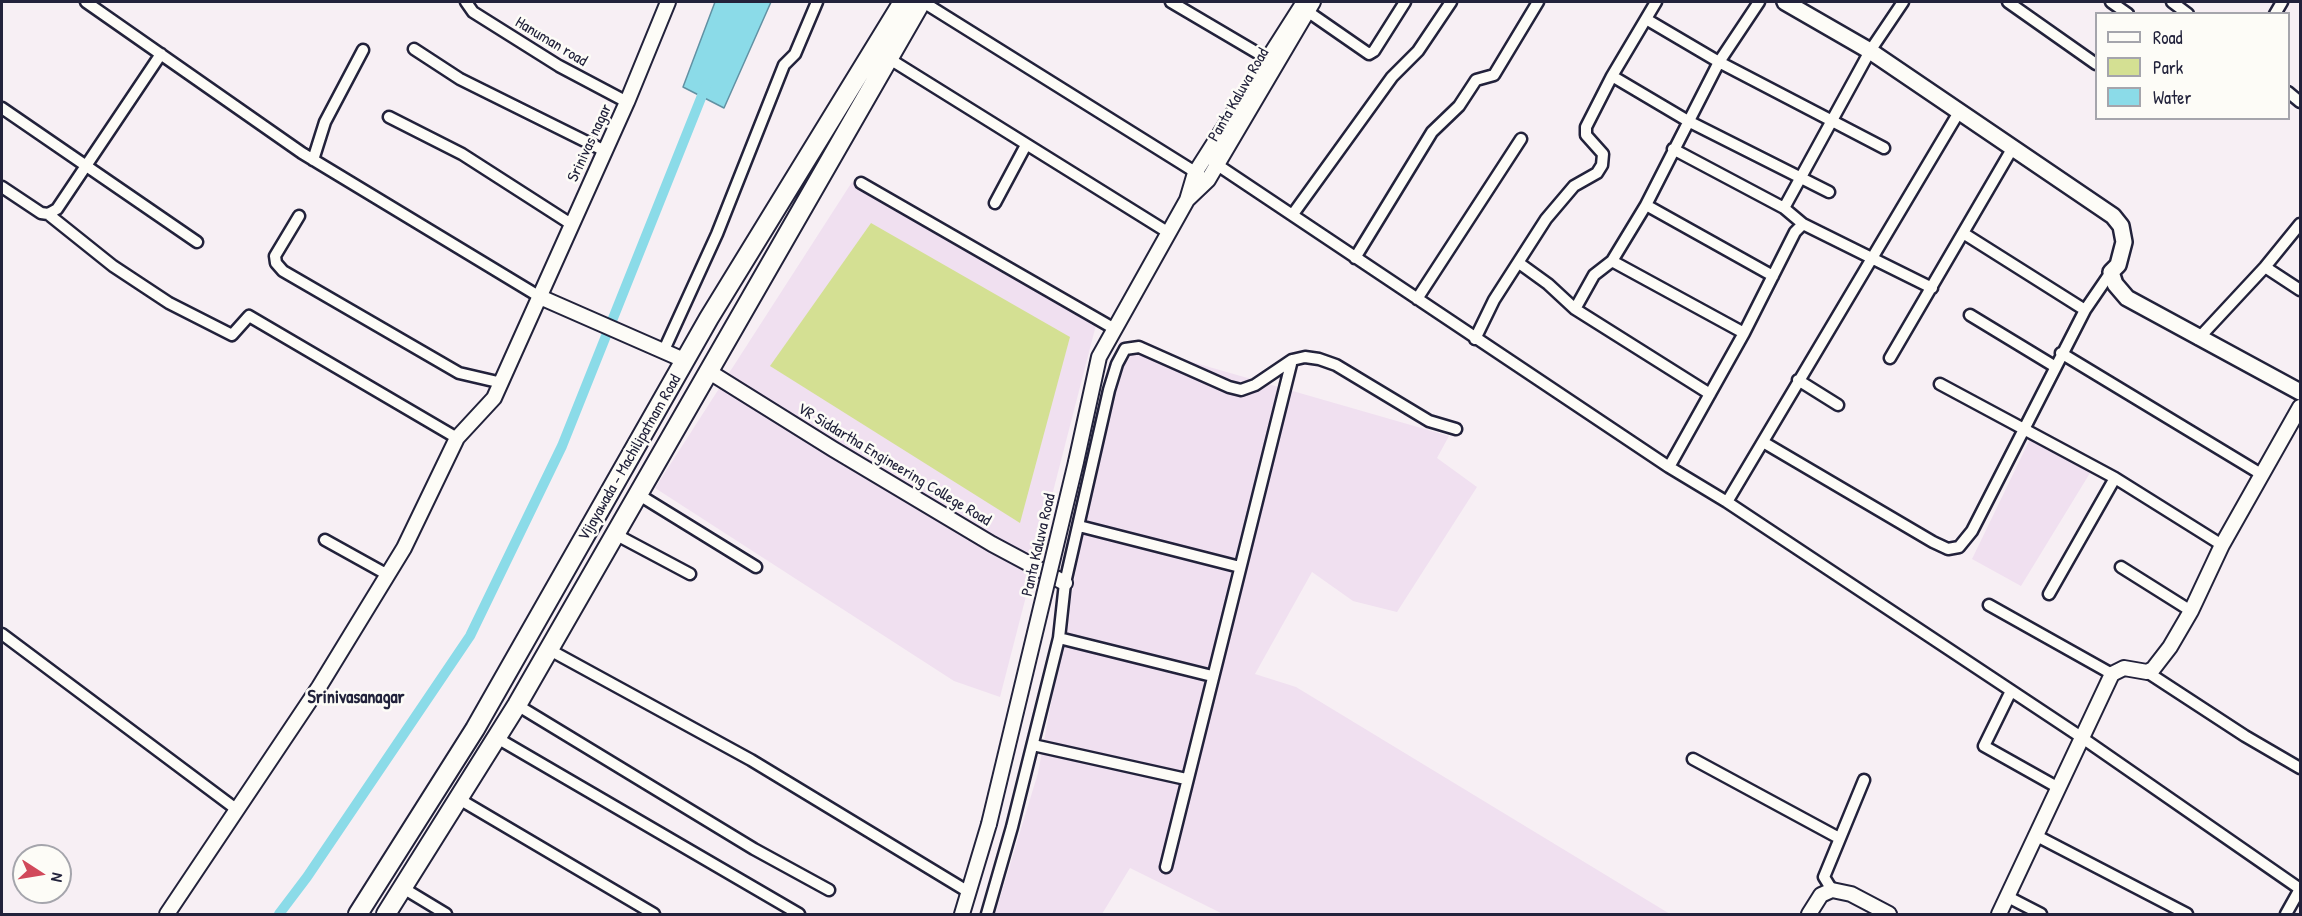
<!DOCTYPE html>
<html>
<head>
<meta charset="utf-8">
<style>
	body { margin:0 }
	#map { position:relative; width:2302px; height:916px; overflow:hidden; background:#f7eff4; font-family:"Patrick Hand",sans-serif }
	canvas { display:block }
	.frame { position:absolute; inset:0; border:3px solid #22223b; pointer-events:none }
	.legend { position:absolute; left:2095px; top:12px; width:195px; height:108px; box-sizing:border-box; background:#fdfcf7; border:2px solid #a5a5ac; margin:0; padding:8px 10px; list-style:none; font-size:18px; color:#22223b }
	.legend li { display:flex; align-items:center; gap:12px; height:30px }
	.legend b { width:30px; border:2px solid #a5a5ac }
	.north { position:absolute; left:12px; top:844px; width:60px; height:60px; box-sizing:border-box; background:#fdfcf7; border:2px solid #a5a5ac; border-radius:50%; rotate:102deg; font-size:16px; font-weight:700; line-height:24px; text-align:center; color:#22223b }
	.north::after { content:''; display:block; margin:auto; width:21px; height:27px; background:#d1495b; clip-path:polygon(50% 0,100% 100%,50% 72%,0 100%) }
</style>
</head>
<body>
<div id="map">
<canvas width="2302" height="916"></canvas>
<div class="frame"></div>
<ul class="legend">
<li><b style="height:8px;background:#fdfcf7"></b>Road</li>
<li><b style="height:16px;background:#d4e093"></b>Park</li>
<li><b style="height:16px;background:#8bdbe8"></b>Water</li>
</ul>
<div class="north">N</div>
</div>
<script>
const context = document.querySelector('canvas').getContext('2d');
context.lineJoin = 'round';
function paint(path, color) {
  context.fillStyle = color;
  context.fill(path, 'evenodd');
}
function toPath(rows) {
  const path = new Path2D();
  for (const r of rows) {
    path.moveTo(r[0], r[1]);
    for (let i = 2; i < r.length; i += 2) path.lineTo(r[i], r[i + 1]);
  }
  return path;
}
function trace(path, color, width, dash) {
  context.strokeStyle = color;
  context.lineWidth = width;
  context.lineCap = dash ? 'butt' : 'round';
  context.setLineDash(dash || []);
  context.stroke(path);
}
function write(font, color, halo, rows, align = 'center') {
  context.font = font + ' "Patrick Hand",sans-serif';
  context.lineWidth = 5;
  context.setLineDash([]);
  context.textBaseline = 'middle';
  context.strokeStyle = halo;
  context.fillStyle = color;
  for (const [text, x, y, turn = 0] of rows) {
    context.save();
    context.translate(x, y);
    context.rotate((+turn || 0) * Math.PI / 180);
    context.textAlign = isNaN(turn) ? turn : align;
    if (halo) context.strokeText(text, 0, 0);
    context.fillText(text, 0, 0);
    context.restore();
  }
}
paint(toPath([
	[852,182,1096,325,1000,697,954,681,655,488],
	[1119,341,1449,436,1437,458,1477,487,1397,612,1353,601,1312,572,1255,674,1296,687,1670,914,1223,914,1130,868,1102,914,995,914,1038,773],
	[2030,439,2090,473,2021,586,1972,559]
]), '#f0e0f0');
paint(toPath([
	[871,223,1070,337,1020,523,770,366]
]), '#d4e093');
const water = toPath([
	[715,2,771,2,724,108,683,87,715,2]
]);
paint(water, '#8bdbe8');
trace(water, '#6191a3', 1.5);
trace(toPath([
	[279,914,307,877,470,636,562,446,707,83]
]), '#8bdbe8', 10);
const minor = toPath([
	[86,2,302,153,540,297],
	[466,2,473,12,559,66,627,102],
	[923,2,1200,175],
	[1171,2,1266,58],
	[1903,2,1870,51,1784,208,1803,224,1932,288],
	[2008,2,2096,64],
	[2111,2,2128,14],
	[2172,2,2188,14],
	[1307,11,1369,54,1374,51,1405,2],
	[2275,14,2282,2],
	[1646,19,1719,62,1884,148],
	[414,49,460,79,603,150],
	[888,58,1169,233],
	[1612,76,1688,121,1829,192],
	[2288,92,2300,102],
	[2,108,197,242],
	[389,117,462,154,571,224],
	[1673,149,1784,208],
	[313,160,325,122,363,50],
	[1213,162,1669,467,1727,502,1959,112],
	[861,183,1113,328],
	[2,187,41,213,48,214,57,209,161,54],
	[995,203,1026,145],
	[1646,205,1773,276],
	[48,214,113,266,169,303,232,335,249,316,457,438],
	[1293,214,1392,77,1418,51,1451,2],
	[299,216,275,256,276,263,283,271,459,373,502,383],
	[1963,233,2085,310],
	[1355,258,1432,132,1459,106,1476,80,1494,75,1538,2],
	[1612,261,1646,205,1719,62,1759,2],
	[1519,263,1548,284,1575,309,1710,394],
	[2265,267,2300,290],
	[1417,299,1521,139],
	[1575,309,1594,275,1612,261,1744,333],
	[1970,315,2054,366],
	[1475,339,1494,300,1546,219,1574,186,1597,173,1602,165,1603,154,1586,135,1586,127,1612,76,1656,2],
	[2198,339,2265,267,2300,224],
	[664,350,717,234,784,65,795,54,817,2],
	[2061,353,2261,474],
	[1890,358,2012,149],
	[1798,380,1838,405],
	[1940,384,2115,478,2222,545],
	[1763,442,1933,542,1948,549,1959,547,1972,531,2085,310,2111,272],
	[1669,467,1744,333,1795,232,1803,224],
	[636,493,756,567],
	[1727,502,2081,737,2300,889],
	[1079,526,1240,567],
	[613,533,690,574],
	[325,540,388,575],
	[2121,567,2191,611],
	[2049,594,2115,478],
	[1989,605,2112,674],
	[2,634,236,809],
	[1059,638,1212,676],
	[548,649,751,760,967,891],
	[2147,672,2245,736,2300,768],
	[2011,691,1984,746,2057,787],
	[517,705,754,849,829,890],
	[497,738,799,914],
	[1033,745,1186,779],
	[1693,759,1839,838],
	[459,799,654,914],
	[2035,835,2187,914],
	[1166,867,1292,360],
	[403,888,446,914],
	[1832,890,1824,877,1864,780],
	[2008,897,2041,914],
	[987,914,1012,827,1059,638,1065,583,1109,390,1117,364,1125,349,1139,347,1229,387,1241,390,1255,385,1292,360,1305,357,1319,359,1336,365,1429,421,1456,429],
	[2286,914,2300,889]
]);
const tertiary = toPath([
	[1187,200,1208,180,1313,2],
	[540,297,686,361],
	[708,371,833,449,992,544,1065,583],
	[1076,462,1099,357,1187,200,1195,173,1304,2],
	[167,914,319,687,404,548,457,438,494,398,627,102,668,2],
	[962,914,989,824],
	[1809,914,1821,895,1832,890,1851,894,1889,914],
	[1999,914,2112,674,2124,668,2147,672,2153,669,2170,647,2191,611,2222,545,2300,407]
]);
const secondary = toPath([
	[1785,2,1870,51,2113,216,2121,226,2124,242,2118,265,2111,272,2115,284,2127,298,2300,392]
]);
const trunk = toPath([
	[358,914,475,729,709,318,903,2],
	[386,914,517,705,921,2]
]);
trace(minor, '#22223b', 15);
trace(tertiary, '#22223b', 18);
trace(secondary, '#22223b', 20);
trace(trunk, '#22223b', 22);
trace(minor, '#fdfcf7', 10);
trace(tertiary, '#fdfcf7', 14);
trace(secondary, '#fdfcf7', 15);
trace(trunk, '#fdfcf7', 18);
const tertiaryBridge = toPath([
	[989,824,1076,462]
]);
trace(tertiaryBridge, '#22223b', 18, []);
trace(tertiaryBridge, '#fdfcf7', 14);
write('16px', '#22223b', '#fdfcf7', [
	["Hanuman road",551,42,31],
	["Panta Kaluva Road",1239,95,-60],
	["Srinivas nagar",590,143,-65],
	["Vijayawada - Machilipatnam Road",630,458,-60],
	["VR Siddartha Engineering College Road",894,465,31],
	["Panta Kaluva Road",1039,545,-77]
]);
write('bold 18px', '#22223b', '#fdfcf7', [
	["Srinivasanagar",356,698]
]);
</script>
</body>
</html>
